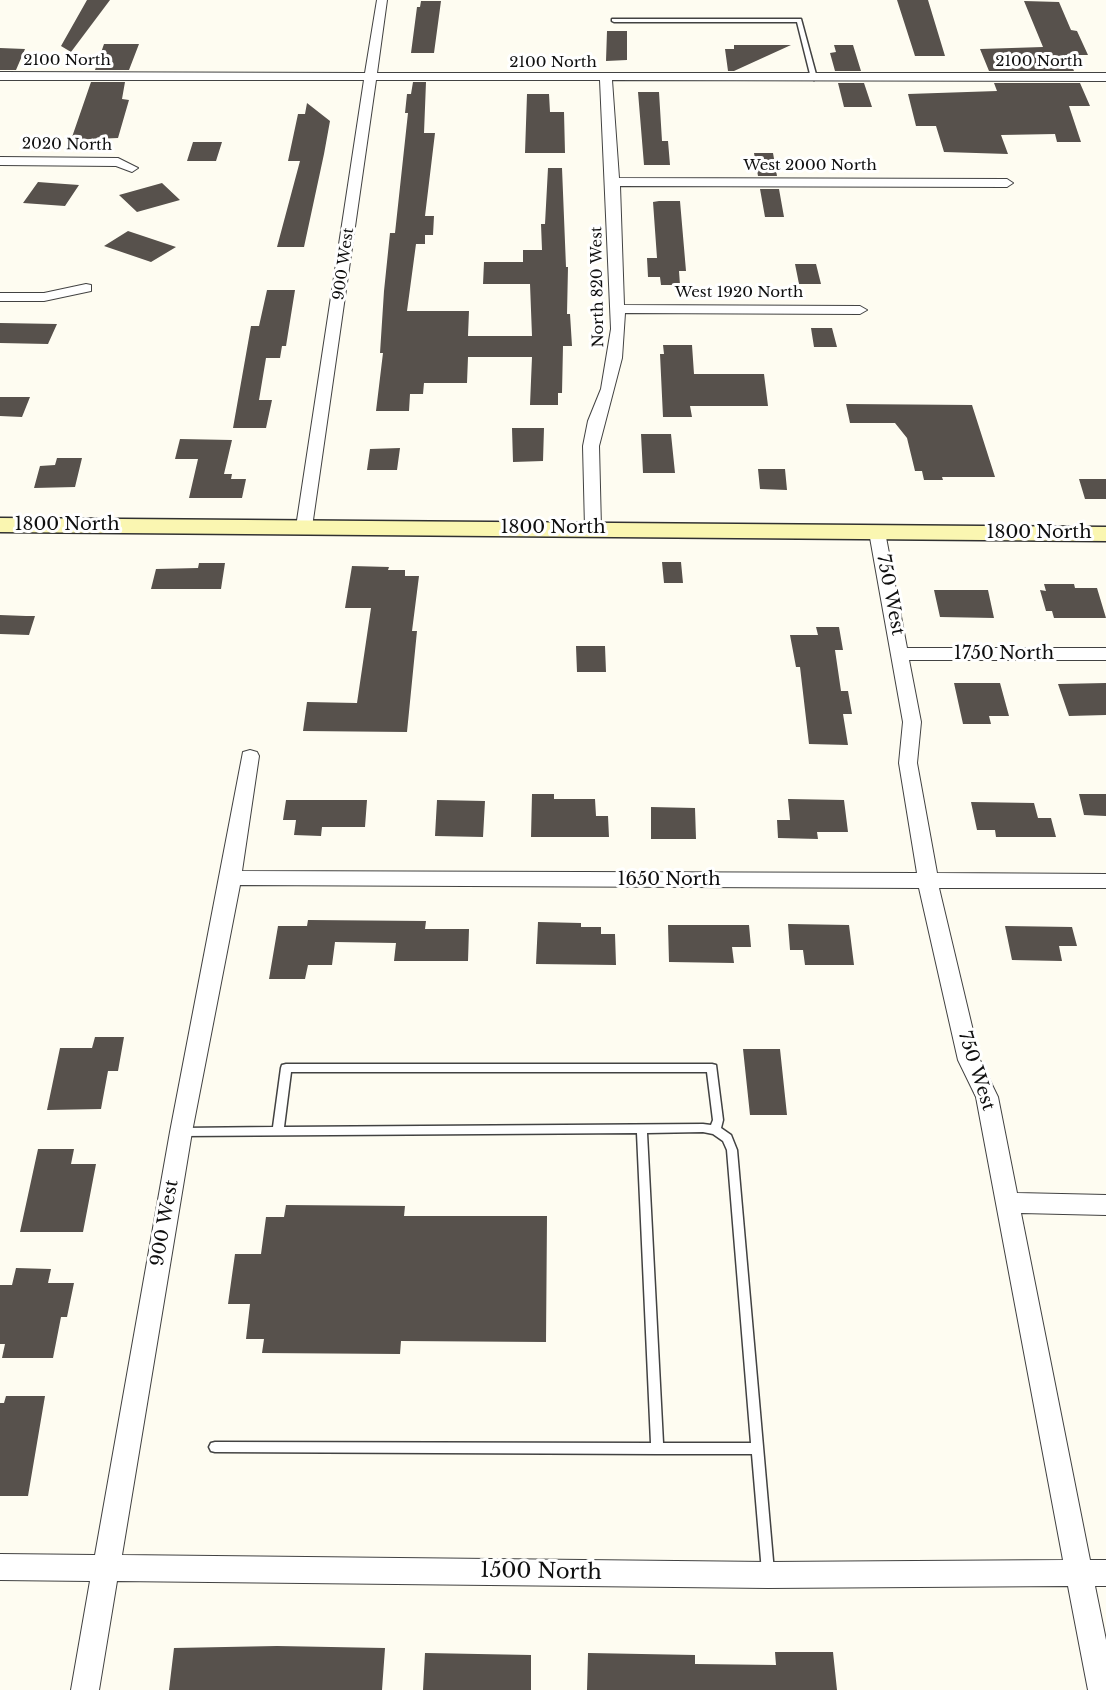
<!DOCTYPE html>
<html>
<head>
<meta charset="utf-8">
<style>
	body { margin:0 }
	canvas { display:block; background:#fefcf1 }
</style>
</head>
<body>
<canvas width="1106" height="1690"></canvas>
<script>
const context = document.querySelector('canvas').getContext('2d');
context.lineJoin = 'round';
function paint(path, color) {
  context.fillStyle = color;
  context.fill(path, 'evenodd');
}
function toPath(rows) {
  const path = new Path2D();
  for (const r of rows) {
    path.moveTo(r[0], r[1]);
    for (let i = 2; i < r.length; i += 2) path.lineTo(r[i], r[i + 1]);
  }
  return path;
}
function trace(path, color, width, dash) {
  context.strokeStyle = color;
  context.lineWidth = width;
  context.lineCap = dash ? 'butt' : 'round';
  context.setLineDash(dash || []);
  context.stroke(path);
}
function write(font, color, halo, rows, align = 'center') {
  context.font = font + ' "Libre Baskerville",serif';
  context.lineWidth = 6;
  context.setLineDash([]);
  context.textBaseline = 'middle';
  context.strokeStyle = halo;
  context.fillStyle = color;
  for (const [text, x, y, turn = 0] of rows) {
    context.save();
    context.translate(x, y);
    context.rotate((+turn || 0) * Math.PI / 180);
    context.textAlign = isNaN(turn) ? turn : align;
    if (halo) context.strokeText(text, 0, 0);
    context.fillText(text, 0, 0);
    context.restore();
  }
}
paint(toPath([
	[87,0,110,0,71,52,61,46],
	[897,0,928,0,945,56,915,56],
	[421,1,441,1,434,53,411,53,417,7,420,7],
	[1024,1,1059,2,1071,30,1077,31,1088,55,1067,55,1074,71,989,71,980,49,1043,47],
	[607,31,627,31,627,60,606,61],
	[104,44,139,44,129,70,95,70],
	[734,45,791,45,734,71,728,71,725,49,734,49],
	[834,45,853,45,861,71,835,71,830,53,836,52],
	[0,48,25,49,16,70,0,70],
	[91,82,125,82,122,99,129,100,118,138,71,140],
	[413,82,426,82,424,133,435,133,425,216,434,216,433,235,425,235,425,244,416,244,407,311,469,311,468,336,532,336,530,284,483,284,484,262,523,262,523,250,542,250,541,224,545,224,548,168,562,168,566,267,568,267,567,314,570,314,572,346,563,346,562,393,558,393,558,405,530,405,532,357,468,357,467,383,424,383,423,394,410,394,409,411,376,411,383,353,380,353,384,291,390,233,395,233,408,113,405,113,407,94,411,94],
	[838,83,864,83,872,107,844,107],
	[994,83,1080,83,1090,106,1069,106,1081,142,1057,142,1055,134,1001,135,1008,154,944,152,936,126,916,126,908,94,997,91],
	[638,92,659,92,662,141,668,141,670,165,644,165],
	[527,94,549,94,550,112,564,112,565,153,525,153],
	[307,103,330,121,324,154,304,247,277,247,300,161,288,161,298,114,305,114],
	[193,142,222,142,216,161,187,161],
	[754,153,773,153,777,176,758,176],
	[38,182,51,183,79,185,65,206,23,203],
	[162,183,180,200,137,212,119,195],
	[760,189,779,189,784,217,765,217],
	[659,201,680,201,686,271,679,271,680,285,661,285,660,277,648,277,647,258,657,258,653,202],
	[128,231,176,247,151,262,104,246],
	[795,264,816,264,821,284,799,284],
	[267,290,295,290,286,346,282,346,280,358,266,358,259,400,272,400,266,428,233,428,251,326,259,326],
	[0,323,57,324,48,344,0,343],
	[811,328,832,328,837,347,814,347],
	[663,345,692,345,694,374,764,374,768,406,690,406,692,417,663,417,660,354,664,354],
	[0,397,30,397,22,417,0,416],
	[846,404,972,405,995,477,942,477,943,480,924,480,922,471,915,471,907,438,895,423,850,423],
	[512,428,544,428,543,461,513,462],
	[641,434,671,434,675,473,643,473],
	[180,439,232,440,224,474,232,474,231,479,246,479,242,498,189,498,198,459,175,459],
	[400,448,397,470,367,470,370,449],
	[57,458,82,458,75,487,34,488,40,466,55,465],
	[758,469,785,469,787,490,760,489],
	[1079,479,1106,479,1106,499,1085,499],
	[662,562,681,562,683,583,664,583],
	[199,563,225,563,221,589,151,589,156,569,198,568],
	[352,566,389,567,388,570,405,570,405,576,419,576,412,631,417,631,407,732,303,731,307,702,357,703,371,608,345,608],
	[1044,584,1074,584,1075,588,1097,588,1106,618,1054,618,1052,611,1046,611,1040,590,1046,591],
	[934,590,988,590,994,618,940,617],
	[0,615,26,616,35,616,29,635,0,634],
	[816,627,839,627,843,650,835,650,841,691,848,691,852,714,843,714,848,745,809,744,800,667,796,667,790,635,818,635],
	[576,646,605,646,606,672,577,672],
	[954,683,1000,683,1009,716,989,716,991,724,963,724],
	[1106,683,1106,715,1069,716,1058,684],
	[532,794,554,794,554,799,595,799,596,816,608,816,609,837,531,837],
	[1079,794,1106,794,1106,816,1084,815],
	[788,799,844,800,848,832,817,832,818,839,778,838,777,820,790,820],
	[286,800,367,800,365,827,322,827,321,836,294,835,296,820,283,820],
	[437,800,485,801,483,837,435,836],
	[971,802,1034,803,1038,818,1051,818,1056,837,996,837,995,830,977,830],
	[651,807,695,808,696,839,651,839],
	[308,920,426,921,425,929,469,929,468,961,394,961,396,943,335,942,332,965,308,965,305,979,269,979,278,926,307,926],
	[538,922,581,923,581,927,601,927,601,934,615,934,616,965,536,964],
	[788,924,849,925,854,965,805,965,803,950,790,950],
	[668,925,749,925,751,947,732,947,734,963,669,962],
	[1005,926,1072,927,1077,946,1059,946,1062,961,1012,960],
	[95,1037,124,1037,118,1071,108,1071,101,1109,47,1110,60,1048,92,1048],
	[743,1049,780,1049,787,1115,750,1115],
	[38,1149,74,1149,71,1164,96,1164,83,1232,20,1232],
	[286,1205,405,1206,404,1216,547,1216,546,1342,401,1341,400,1354,262,1353,264,1339,246,1339,250,1304,228,1304,235,1254,261,1254,266,1217,284,1217],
	[16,1268,51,1269,48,1283,74,1283,67,1317,61,1317,53,1358,2,1358,5,1344,0,1344,0,1285,12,1285],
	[6,1396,45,1396,28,1496,0,1496,0,1403,4,1403],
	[277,1646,385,1648,382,1690,169,1690,174,1648],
	[775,1652,833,1652,837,1690,587,1690,588,1653,695,1655,695,1664,776,1665],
	[425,1653,531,1655,531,1690,423,1690]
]), '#57514c');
const lane = toPath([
	[612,19,801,19,817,78,814,80,811,78,797,22,614,22,612,21,612,19],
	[286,1064,712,1064,716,1065,723,1120,721,1128,731,1135,737,1150,774,1572,772,1576,768,1578,764,1576,762,1572,752,1454,657,1454,215,1452,211,1451,209,1447,211,1443,215,1442,651,1443,637,1133,181,1136,177,1135,176,1132,177,1129,181,1128,273,1127,281,1068,282,1065,286,1064],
	[291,1072,707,1072,713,1120,711,1125,703,1124,284,1127,291,1072],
	[703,1132,713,1134,723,1141,727,1150,751,1443,663,1443,647,1133,703,1132]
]);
const street = toPath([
	[377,0,387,0,377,73,1106,73,1106,81,612,80,619,178,1007,179,1013,183,1007,187,620,186,624,305,860,306,867,310,860,314,625,313,622,358,599,446,601,528,593,533,585,528,583,446,588,421,601,389,611,329,600,80,376,80,312,527,304,532,296,527,364,80,0,80,0,72,365,73,377,0],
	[0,157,118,158,138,168,132,172,116,166,0,165,0,157],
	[86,284,91,285,91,291,44,301,0,301,0,293,44,293,86,284],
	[877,527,885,532,907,648,1106,648,1106,660,909,660,921,722,917,763,937,873,1106,874,1106,888,939,888,980,1060,998,1097,1017,1193,1106,1195,1106,1215,1021,1213,1090,1560,1106,1560,1106,1586,1095,1586,1106,1640,1106,1690,1088,1690,1068,1586,768,1588,117,1581,99,1690,71,1690,90,1581,0,1580,0,1554,95,1555,170,1132,243,752,250,750,257,752,259,756,242,871,917,873,899,763,903,722,869,532,877,527],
	[240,885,919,888,958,1060,976,1097,1063,1560,768,1562,122,1555,192,1132,240,885]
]);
const secondary = toPath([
	[0,518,1106,527,1106,541,0,532,0,518]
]);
trace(lane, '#424242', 3);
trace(street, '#424242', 2);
trace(secondary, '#313131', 3);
paint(lane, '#fff');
paint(street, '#fff');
paint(secondary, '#faf6b1');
write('15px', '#0f0f0f', '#fff', [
	["2100 North",67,61],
	["2100 North",1039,62],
	["2100 North",553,63],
	["2020 North",67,145,1],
	["West 2000 North",810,166],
	["900 West",344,264,-82],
	["North 820 West",598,287,-91],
	["West 1920 North",739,293]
]);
write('18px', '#0f0f0f', '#fff', [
	["1800 North",67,525],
	["1800 North",553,528],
	["1800 North",1039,533],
	["750 West",890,595,79],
	["1750 North",1004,654],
	["1650 North",669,880],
	["750 West",976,1071,72],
	["900 West",165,1223,-80]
]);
write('21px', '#0f0f0f', '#fff', [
	["1500 North",541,1572,1]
]);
</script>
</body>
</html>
